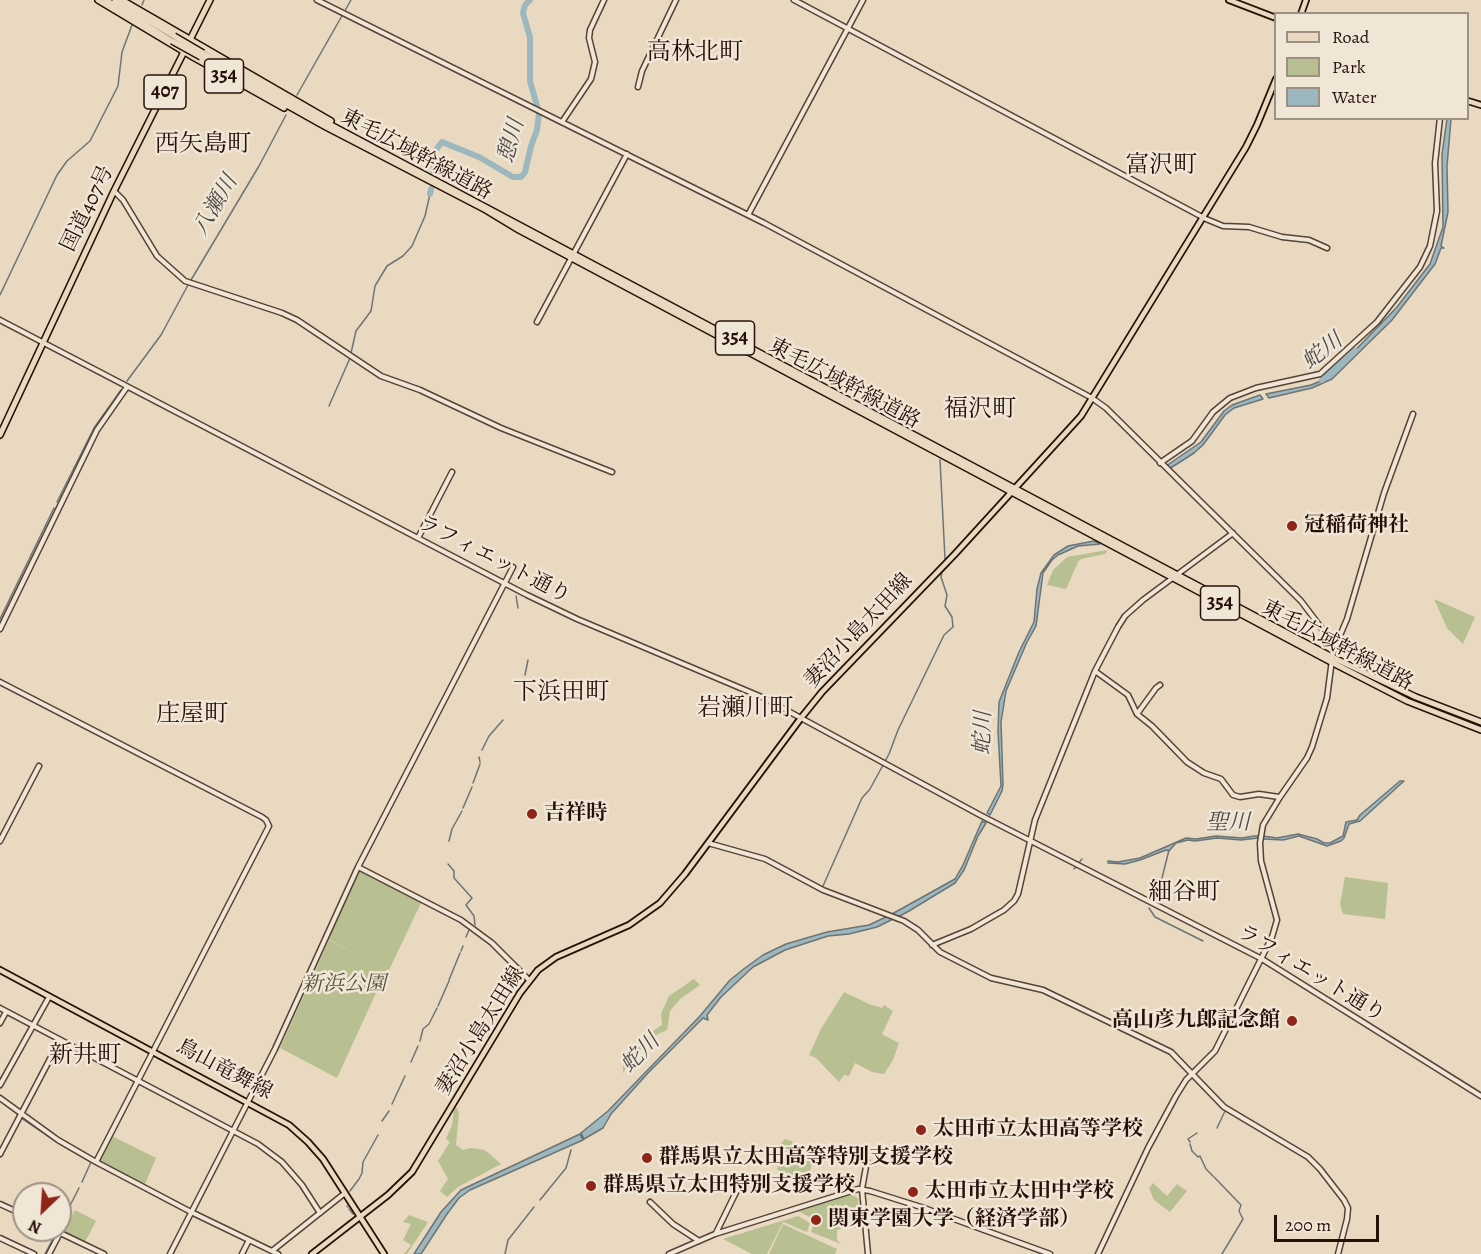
<!DOCTYPE html>
<html>
<head>
<meta charset="utf-8">
<style>
	body { margin:0 }
	#map { position:relative; width:1481px; height:1254px; overflow:hidden; background:#e8d9c0; font-family:Alegreya,serif }
	canvas { display:block }
	.legend { position:absolute; left:1274px; top:12px; width:195px; height:108px; box-sizing:border-box; background:#f0e6d6; border:2px solid #9f9084; margin:0; padding:8px 10px; list-style:none; font-size:18px; color:#261008 }
	.legend li { display:flex; align-items:center; gap:12px; height:30px }
	.legend b { width:30px; border:2px solid #9f9084 }
	.north { position:absolute; left:12px; top:1182px; width:60px; height:60px; box-sizing:border-box; background:#f0e6d6; border:2px solid #9f9084; border-radius:50%; rotate:205deg; font-size:16px; font-weight:700; line-height:24px; text-align:center; color:#261008 }
	.north::after { content:''; display:block; margin:auto; width:21px; height:27px; background:#8f2418; clip-path:polygon(50% 0,100% 100%,50% 72%,0 100%) }
	.scale { position:absolute; left:1274px; top:1215px; width:105px; height:27px; box-sizing:border-box; border:3px solid #261008; border-top:0; padding-left:8px; font-size:18px; line-height:21px; white-space:nowrap; color:#261008; -webkit-text-stroke:4px #f0e6d6; paint-order:stroke }
</style>
</head>
<body>
<div id="map">
<canvas width="1481" height="1254"></canvas>
<ul class="legend">
<li><b style="height:8px;background:#e8d9c0"></b>Road</li>
<li><b style="height:16px;background:#b8bf91"></b>Park</li>
<li><b style="height:16px;background:#9cb7be"></b>Water</li>
</ul>
<div class="north">N</div>
<div class="scale">200 m</div>
</div>
<script>
const context = document.querySelector('canvas').getContext('2d');
context.lineJoin = 'round';
function paint(path, color) {
  context.fillStyle = color;
  context.fill(path, 'evenodd');
}
function toPath(rows) {
  const path = new Path2D();
  for (const r of rows) {
    path.moveTo(r[0], r[1]);
    for (let i = 2; i < r.length; i += 2) path.lineTo(r[i], r[i + 1]);
  }
  return path;
}
function trace(path, color, width, dash) {
  context.strokeStyle = color;
  context.lineWidth = width;
  context.lineCap = dash ? 'butt' : 'round';
  context.setLineDash(dash || []);
  context.stroke(path);
}
function write(font, color, halo, rows, align = 'center') {
  context.font = font + ' Alegreya,"Noto Serif JP",serif';
  context.lineWidth = 5;
  context.setLineDash([]);
  context.textBaseline = 'middle';
  context.strokeStyle = halo;
  context.fillStyle = color;
  for (const [text, x, y, turn = 0] of rows) {
    context.save();
    context.translate(x, y);
    context.rotate((+turn || 0) * Math.PI / 180);
    context.textAlign = isNaN(turn) ? turn : align;
    if (halo) context.strokeText(text, 0, 0);
    context.fillText(text, 0, 0);
    context.restore();
  }
}
paint(toPath([
	[1108,550,1105,554,1081,559,1078,562,1066,589,1047,585,1053,570,1067,557],
	[1434,599,1475,617,1463,644,1447,628],
	[360,870,421,903,389,970,387,969,337,1078,280,1048,329,940,371,961,328,939],
	[1345,877,1388,883,1385,919,1343,914,1340,904],
	[694,979,700,985,680,999,670,1011,667,1030,658,1034,648,1042,636,1055,632,1065,625,1069,623,1074,623,1065,636,1046,650,1033,662,1025,661,1014,669,996],
	[844,992,869,1004,882,1008,884,1005,893,1011,882,1034,899,1043,893,1060,884,1074,872,1072,855,1063,849,1076,844,1075,839,1082,816,1058,809,1055,821,1029],
	[454,1108,457,1108,459,1113,456,1145,463,1150,470,1148,485,1150,501,1164,458,1187,447,1197,440,1191,448,1179,438,1161,450,1142,446,1139,452,1125],
	[112,1136,156,1158,145,1184,143,1184,101,1162,100,1159],
	[785,1139,792,1141,798,1148,815,1155,806,1184,789,1176,787,1180,780,1176,781,1172,777,1170,778,1164,776,1156,779,1149,776,1148],
	[1153,1183,1167,1196,1177,1184,1187,1191,1170,1212,1154,1200,1149,1188],
	[850,1194,858,1198,860,1228,844,1228,837,1230,837,1240,841,1244,811,1232,815,1220,798,1211],
	[75,1210,96,1221,85,1242,64,1232],
	[409,1215,428,1222,407,1254,404,1254,411,1245,403,1240,411,1224,403,1222],
	[798,1216,810,1223,807,1232,783,1222,767,1254,752,1254,723,1239],
	[783,1224,837,1249,835,1254,769,1254]
]), '#b8bf91');
const water = toPath([
	[1447,119,1451,119,1447,166,1448,212,1441,246,1444,248,1441,248,1435,264,1392,320,1332,379,1312,388,1269,398,1266,394,1311,385,1323,380,1340,366,1397,307,1430,264,1443,227,1442,154,1447,119],
	[1260,395,1263,399,1234,408,1225,415,1203,445,1194,453,1169,469,1166,466,1201,442,1224,411,1232,405,1260,395],
	[1094,541,1100,544,1078,546,1058,555,1052,560,1043,573,1036,626,1027,642,1006,691,1001,722,1003,785,1002,791,990,815,987,813,1001,786,998,731,999,702,1019,652,1034,622,1037,589,1041,573,1054,555,1068,546,1094,541],
	[1400,781,1404,781,1360,821,1349,824,1344,838,1341,841,1327,846,1299,836,1283,840,1263,839,1263,836,1277,838,1298,834,1317,839,1324,843,1330,843,1343,836,1346,822,1357,820,1360,815,1400,781],
	[982,821,986,823,978,836,964,870,955,883,909,911,898,917,892,914,955,879,963,865,982,821],
	[1254,836,1258,836,1258,838,1241,840,1217,838,1195,841,1188,840,1176,843,1169,851,1166,850,1140,860,1125,864,1108,863,1108,861,1118,862,1140,858,1186,838,1196,839,1216,836,1242,838,1254,836],
	[886,917,893,919,877,927,849,934,828,936,785,950,753,967,721,997,707,1015,708,1020,703,1018,648,1073,611,1114,603,1128,584,1139,581,1133,608,1111,700,1016,730,980,745,968,763,955,786,944,827,932,869,925,886,917],
	[580,1134,583,1140,470,1190,459,1198,447,1214,421,1254,414,1254,441,1212,461,1190,580,1134]
]);
paint(water, '#9cb7be');
trace(water, '#6d7475', 1.5);
trace(toPath([
	[142,5,144,0],
	[297,95,351,0],
	[191,280,259,166,286,115],
	[0,295,57,175,67,161,90,141,118,86,122,52,132,25],
	[351,353,356,331,371,311,375,286,387,266,403,256,412,246,425,216,430,194],
	[127,381,161,335,188,285],
	[329,406,350,358],
	[940,460,945,559],
	[57,502,94,428,121,390],
	[516,596,518,608],
	[0,619,54,508],
	[525,675,528,660],
	[482,750,489,736,503,720],
	[479,757,480,762],
	[473,783,480,764],
	[463,808,472,787],
	[449,841,452,829,462,811],
	[448,864,454,871,454,878,472,898,466,905,474,916,475,925],
	[1074,869,1082,859],
	[823,886,862,798,870,789,889,754,898,730,944,635,953,627,952,617,945,606,947,595,941,577,942,572,949,565],
	[1166,886,1161,882,1169,850],
	[1161,901,1167,889],
	[1149,908,1155,917,1203,941],
	[466,937,469,930],
	[461,951,463,946],
	[449,980,460,953],
	[438,1006,449,981],
	[420,1041,423,1029,429,1024,437,1008],
	[411,1062,418,1046],
	[0,1101,17,1114],
	[392,1104,405,1076],
	[21,1118,55,1141],
	[382,1121,389,1111],
	[1217,1128,1225,1111],
	[1190,1142,1188,1139,1197,1133],
	[60,1144,91,1162,82,1182],
	[1190,1144,1192,1151,1198,1157,1200,1156,1206,1169,1214,1177],
	[1215,1178,1241,1205],
	[350,1191,359,1179,362,1173,363,1162,378,1135],
	[540,1200,566,1168,571,1150],
	[347,1206,348,1207],
	[349,1209,353,1214],
	[60,1225,79,1188],
	[45,1254,56,1233],
	[505,1254,508,1240,534,1207],
	[1222,1254,1243,1219,1239,1211,1241,1205]
]), '#6d7475', 1.5);
trace(toPath([
	[433,171,435,151,442,142,479,157,513,177,521,177,525,172,531,146,537,130,539,113,530,81,530,37,523,13,525,5,530,0],
	[430,194,431,189],
	[1322,380,1355,351]
]), '#9cb7be', 6);
const minor = toPath([
	[317,0,764,223,1092,398,1106,408,1301,601,1326,634,1338,640],
	[794,0,1206,219,1223,226,1249,227,1282,237,1309,240,1327,248],
	[638,87,642,71,676,0],
	[562,122,591,79,595,62,589,38,590,30,604,0],
	[114,191,123,200,157,256,185,281,282,313,297,320,381,376,420,390,501,428,612,472],
	[748,215,863,0],
	[0,320,527,595,577,619,764,698,980,815,1262,959,1481,1096],
	[537,322,627,154],
	[1160,463,1192,441,1213,412,1230,398,1256,388,1320,374,1377,322,1420,267,1430,246,1437,211,1435,163,1440,118],
	[418,538,452,472],
	[0,629,97,430,127,387],
	[1095,671,1128,695,1137,714,1152,726,1187,762,1204,773,1221,779,1233,795,1240,797,1259,794,1279,797],
	[0,682,262,817,266,820,269,826,96,1162],
	[1137,714,1156,688,1160,685],
	[0,841,39,766],
	[708,843,765,859,823,890,904,921,918,930,940,952,991,978,1043,990,1171,1052,1224,1107,1308,1157,1320,1169,1344,1200,1348,1208,1347,1219,1338,1254],
	[358,867,461,920,492,943,529,980],
	[932,945,971,929,1004,910,1014,901,1018,894,1035,820,1095,671,1118,627,1125,616,1143,600,1233,533],
	[0,1008,258,1144,282,1162,302,1185,320,1213],
	[0,1023,6,1012],
	[0,1085,49,997],
	[0,1098,58,1140,96,1162,191,1212,278,1254],
	[0,1154,60,1040],
	[867,1161,862,1189,868,1254],
	[650,1202,673,1224,699,1241],
	[0,1204,24,1215],
	[54,1230,104,1254],
	[716,1233,744,1176],
	[0,1238,34,1254],
	[272,1251,345,1193],
	[49,1254,60,1233],
	[170,1254,275,1049,358,867,513,567],
	[242,1254,249,1240],
	[669,1254,715,1234,858,1189,870,1191,921,1207,1050,1254],
	[1098,1254,1148,1148,1176,1096,1186,1080,1215,1051,1272,937,1277,920,1261,861,1260,843,1263,825,1280,797,1307,758,1312,747,1327,698,1333,652,1347,619,1384,493,1413,414]
]);
const major = toPath([
	[1229,0,1276,18],
	[1301,14,1306,0],
	[1468,101,1481,105],
	[0,970,289,1125,308,1142,323,1159,384,1254],
	[312,1254,388,1195,412,1172,520,993,538,970,556,957,629,925,660,903,685,874,801,718,822,692,955,554,1081,416,1246,147,1257,125,1276,79]
]);
const highway = toPath([
	[98,0,193,57,284,108],
	[106,0,172,41],
	[115,0,174,36],
	[122,0,331,121],
	[203,53,329,124,1332,657,1416,697,1481,722],
	[201,57,326,127,486,210,519,230,1331,662,1407,701,1481,730],
	[0,435,114,191,210,0]
]);
trace(minor, '#564236', 7);
trace(major, '#261008', 8);
trace(highway, '#261008', 8);
trace(minor, '#f0e6d6', 4);
trace(major, '#e8d9c0', 4.5);
trace(highway, '#e8d9c0', 5);
const highwayBridge = toPath([
	[174,36,203,53],
	[172,41,201,57]
]);
trace(highwayBridge, '#261008', 8, []);
trace(highwayBridge, '#e8d9c0', 5);
for (const [x, y, r, color] of [
	[1292,526,6,"#8f2418"],
	[532,814,6,"#8f2418"],
	[1292,1021,6,"#8f2418"],
	[921,1130,6,"#8f2418"],
	[647,1158,6,"#8f2418"],
	[591,1186,6,"#8f2418"],
	[913,1192,6,"#8f2418"],
	[816,1220,6,"#8f2418"]
]) {
  const dot = new Path2D();
  dot.arc(x, y, r, 0, 2 * Math.PI);
  context.fillStyle = color;
  context.fill(dot);
  trace(dot, '#f0e6d6', 2);
}
for (const [x, y, w] of [
	[224,76,39],
	[165,92,42],
	[735,338,39],
	[1220,603,39]
]) {
  const box = new Path2D();
  box.roundRect(x - w / 2, y - 17, w, 34, 4.5);
  context.fillStyle = '#f0e6d6';
  context.fill(box);
  trace(box, '#261008', 1.5);
}
write('bold 20px', '#261008', null, [
	["354",224,76],
	["407",165,92],
	["354",735,338],
	["354",1220,603]
]);
write('21px', '#261008', '#f0e6d6', [
	["東毛広域幹線道路",416,155,28],
	["国道407号",88,209,-64],
	["東毛広域幹線道路",844,384,28],
	["ラフィエット通り",494,560,27],
	["妻沼小島太田線",859,631,-47],
	["東毛広域幹線道路",1337,646,28],
	["ラフィエット通り",1311,974,31],
	["妻沼小島太田線",481,1031,-58],
	["鳥山竜舞線",224,1070,28]
]);
write('bold 21px', '#261008', '#f0e6d6', [
	["冠稲荷神社",1304,526],
	["吉祥時",544,814],
	["高山彦九郎記念館",1280,1021,"right"],
	["太田市立太田高等学校",933,1130],
	["群馬県立太田高等特別支援学校",659,1158],
	["群馬県立太田特別支援学校",603,1186],
	["太田市立太田中学校",925,1192],
	["関東学園大学（経済学部）",828,1220]
], 'left');
write('italic 21px', '#594d38', '#f0e6d6', [
	["新浜公園",344,985]
]);
write('italic 22px', '#4f4a48', '#f0e6d6', [
	["憩川",512,141,-74],
	["八瀬川",216,206,-60],
	["蛇川",1323,352,-38],
	["蛇川",984,733,-89],
	["聖川",1228,824],
	["蛇川",641,1054,-46]
]);
write('24px', '#261008', '#f0e6d6', [
	["高林北町",695,53],
	["西矢島町",203,145],
	["富沢町",1161,166],
	["福沢町",980,410],
	["下浜田町",561,693],
	["岩瀬川町",745,709],
	["庄屋町",192,715],
	["細谷町",1184,893],
	["新井町",85,1056]
]);
</script>
</body>
</html>
